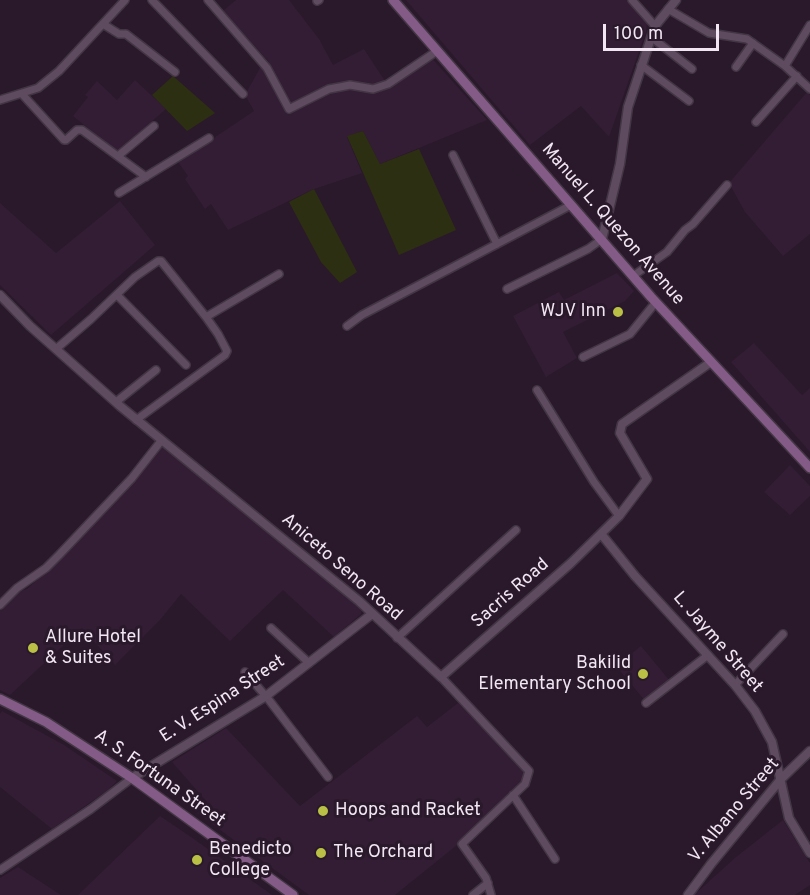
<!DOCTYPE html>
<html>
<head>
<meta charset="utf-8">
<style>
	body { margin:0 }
	#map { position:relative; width:810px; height:895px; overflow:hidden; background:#2a192b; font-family:Overpass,sans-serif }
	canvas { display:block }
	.scale { position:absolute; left:603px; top:24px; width:116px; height:27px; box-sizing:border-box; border:3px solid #f2e6f3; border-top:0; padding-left:8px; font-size:18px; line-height:21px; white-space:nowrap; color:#f2e6f3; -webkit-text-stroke:4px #2a192b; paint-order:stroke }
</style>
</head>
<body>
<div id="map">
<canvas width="810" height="895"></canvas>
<div class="scale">100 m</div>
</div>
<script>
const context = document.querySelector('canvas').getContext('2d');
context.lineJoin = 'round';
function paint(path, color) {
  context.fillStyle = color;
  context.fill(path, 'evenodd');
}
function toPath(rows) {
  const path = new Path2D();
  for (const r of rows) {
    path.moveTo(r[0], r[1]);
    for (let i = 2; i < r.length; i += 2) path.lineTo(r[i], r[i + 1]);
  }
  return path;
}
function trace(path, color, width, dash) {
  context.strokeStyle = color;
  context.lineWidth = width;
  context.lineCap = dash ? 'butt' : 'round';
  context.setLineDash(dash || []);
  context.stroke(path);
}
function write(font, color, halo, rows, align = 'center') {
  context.font = font + ' Overpass,sans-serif';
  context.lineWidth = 6;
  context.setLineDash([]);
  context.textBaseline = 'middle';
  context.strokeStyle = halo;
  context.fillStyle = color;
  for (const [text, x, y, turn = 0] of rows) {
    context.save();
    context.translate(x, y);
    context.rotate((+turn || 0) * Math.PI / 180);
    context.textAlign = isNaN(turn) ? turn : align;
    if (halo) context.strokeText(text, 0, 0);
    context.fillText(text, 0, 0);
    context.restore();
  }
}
paint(toPath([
	[236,0,289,0,319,39,333,65,364,49,385,81,428,54,487,120,380,164,363,131,347,137,362,173,314,189,228,230,211,204,205,209,185,179,188,176,178,162,254,111,245,95,260,68,269,62,223,11],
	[406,0,627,0,644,18,647,24,646,31,609,137,581,106,530,145],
	[135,80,166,109,117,152,73,116,88,97,85,95,97,81,117,100],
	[807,92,810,95,810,234,783,256,745,212,729,183],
	[120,201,155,245,51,335,0,285,0,203,56,253],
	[617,273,634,291,625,301,563,332,577,358,546,377,513,316,559,292,564,300],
	[754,343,802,395,810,388,810,452,731,362],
	[162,447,360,605,362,609,361,614,334,637,283,590,230,641,181,594,160,620,115,665,82,628,10,695,0,690,0,610,18,592,27,589,57,562,65,554,64,550,116,499],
	[790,465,810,486,810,496,790,515,764,492],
	[641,646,670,681,646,702,616,666],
	[458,703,523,770,525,775,524,779,457,845,395,895,309,895,197,813,207,802,172,762,226,728,300,806,417,716,427,727],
	[2,711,64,745,117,781,108,790,52,829,0,787,0,714],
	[160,816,194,839,272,895,78,895],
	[783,820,810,863,810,885,795,895,694,895,736,857],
	[18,867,61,895,0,895,0,878]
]), '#331d35');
paint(toPath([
	[173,76,215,113,187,131,152,95],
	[363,131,380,164,419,149,456,230,399,255,347,136],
	[314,189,357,272,340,283,321,262,289,202]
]), '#2d2f12');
const minor = toPath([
	[152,0,243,94],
	[208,0,267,68,289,109,329,89,340,87,350,85,373,89,388,84,437,51],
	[632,0,655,26],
	[317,1,319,0],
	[668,9,709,33,747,39,785,66,810,89],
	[103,24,119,34,126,34,175,72],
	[651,37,692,69],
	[641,65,689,101],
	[785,66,810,25],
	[736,67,753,43],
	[22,94,64,140,66,140,77,130,82,130,146,177],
	[0,100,38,88,59,71,125,0],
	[756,122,797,76],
	[453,155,497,244],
	[118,156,154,126],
	[119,193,209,138],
	[633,276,667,252,685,230,693,224,727,185],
	[507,289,588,249,602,239],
	[117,295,186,365],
	[206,317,279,274],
	[347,326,362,315,571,205],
	[56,349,91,319,135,277,158,261,161,261,206,317,218,334,227,351,225,355,136,420],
	[583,357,630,334,656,302],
	[537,390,594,482,619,516],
	[116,402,156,370],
	[0,605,17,588,46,568,59,555,132,478,161,441],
	[271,628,309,663],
	[397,638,516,530],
	[245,672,269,700,328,777],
	[441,677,529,771,525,784,462,844,486,878,491,895],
	[735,685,783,634],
	[646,703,708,655],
	[513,795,555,859],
	[0,870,91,809,132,778],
	[473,895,488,883]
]);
const tertiary = toPath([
	[602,239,620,164,628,107,655,26,676,0],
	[0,295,30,326,120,406,359,601,441,677,571,563,619,516,647,479,620,433,622,424,711,362],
	[602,535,635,576,735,685,755,711,772,742,789,818,810,853],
	[132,778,266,696,372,614],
	[688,895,711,864,781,779,810,751]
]);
const secondary = toPath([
	[393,0,651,297,810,468],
	[0,699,46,722,132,778,293,895]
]);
trace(minor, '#433644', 10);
trace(tertiary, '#433644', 11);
trace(secondary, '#433644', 12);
trace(minor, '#5f4b60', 7);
trace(tertiary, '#5f4b60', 8);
trace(secondary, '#845a87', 9);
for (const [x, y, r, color] of [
	[618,312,6,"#bac046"],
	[33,648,6,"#bac046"],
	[643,674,6,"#bac046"],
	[323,811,6,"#bac046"],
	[321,853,6,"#bac046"],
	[197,860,6,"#bac046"]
]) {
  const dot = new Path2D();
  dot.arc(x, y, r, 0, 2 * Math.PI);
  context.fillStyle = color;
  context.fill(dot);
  trace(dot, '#2a192b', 2);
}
write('18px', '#f2e6f3', '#2a192b', [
	["Manuel L. Quezon Avenue",612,225,49],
	["Aniceto Seno Road",341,568,41],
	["Sacris Road",511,594,-41],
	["L. Jayme Street",717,643,49],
	["E. V. Espina Street",223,700,-33],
	["A. S. Fortuna Street",159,779,35],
	["V. Albano Street",735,811,-50]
]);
write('18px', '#f2e6f3', '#2a192b', [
	["WJV Inn",606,312,"right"],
	["Allure Hotel",45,638],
	["& Suites",45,659],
	["Bakilid",631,664,"right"],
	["Elementary School",631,685,"right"],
	["Hoops and Racket",335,811],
	["Benedicto",209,850],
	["College",209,871],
	["The Orchard",333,853]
], 'left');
</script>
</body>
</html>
